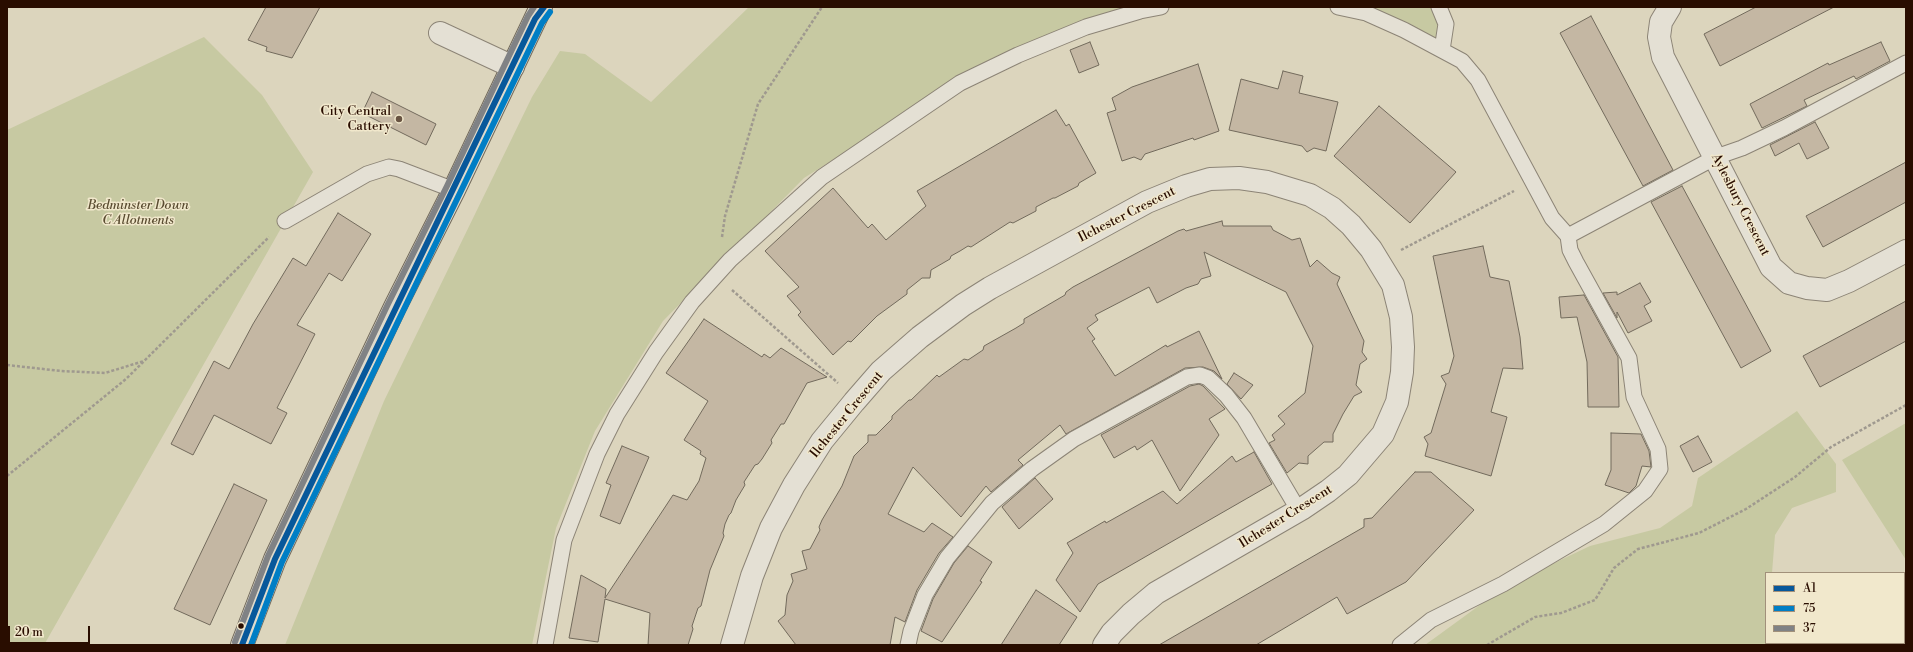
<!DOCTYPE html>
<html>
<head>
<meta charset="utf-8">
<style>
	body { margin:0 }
	#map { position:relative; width:1913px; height:652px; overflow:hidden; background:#dcd5bd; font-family:"Libre Bodoni",serif }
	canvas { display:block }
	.frame { position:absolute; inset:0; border:8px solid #290d00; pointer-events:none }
	.legend { position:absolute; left:1765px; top:572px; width:140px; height:72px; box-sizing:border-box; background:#f1e8cc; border:1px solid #a1907a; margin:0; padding:5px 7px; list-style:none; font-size:12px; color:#290d00 }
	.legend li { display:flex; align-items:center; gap:8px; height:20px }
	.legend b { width:20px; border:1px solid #a1907a }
	.scale { position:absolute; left:8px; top:626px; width:82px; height:18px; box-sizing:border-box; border:2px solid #290d00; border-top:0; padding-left:5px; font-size:12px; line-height:14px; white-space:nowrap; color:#290d00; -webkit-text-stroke:3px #f1e8cc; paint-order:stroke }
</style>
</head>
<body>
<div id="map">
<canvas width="1913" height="652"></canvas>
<div class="frame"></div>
<ul class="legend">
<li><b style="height:5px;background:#07589b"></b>A1</li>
<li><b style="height:5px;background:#007ec5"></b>75</li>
<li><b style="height:5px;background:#808285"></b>37</li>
</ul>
<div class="scale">20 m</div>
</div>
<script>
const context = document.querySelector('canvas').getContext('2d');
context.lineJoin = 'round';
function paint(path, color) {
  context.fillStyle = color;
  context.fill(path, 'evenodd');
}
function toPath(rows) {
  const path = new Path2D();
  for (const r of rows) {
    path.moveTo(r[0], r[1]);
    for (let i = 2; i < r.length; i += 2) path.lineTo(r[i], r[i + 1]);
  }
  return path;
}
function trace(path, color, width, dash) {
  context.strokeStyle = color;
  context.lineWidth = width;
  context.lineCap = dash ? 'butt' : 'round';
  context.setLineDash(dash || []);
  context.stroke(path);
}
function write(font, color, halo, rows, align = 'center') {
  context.font = font + ' "Libre Bodoni",serif';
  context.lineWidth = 3;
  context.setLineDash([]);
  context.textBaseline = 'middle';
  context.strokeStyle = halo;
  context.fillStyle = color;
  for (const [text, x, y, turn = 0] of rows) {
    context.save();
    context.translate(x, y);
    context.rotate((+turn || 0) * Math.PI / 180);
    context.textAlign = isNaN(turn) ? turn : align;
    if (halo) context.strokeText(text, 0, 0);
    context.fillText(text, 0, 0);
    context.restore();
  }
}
paint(toPath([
	[749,7,1131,7,1118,9,998,56,804,178,663,321,595,431,556,528,532,645,285,645,384,401,532,97,560,51,585,54,651,102],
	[1363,7,1437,7,1442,19,1438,44],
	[204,37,262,95,313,172,44,645,7,645,7,130],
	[1797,411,1836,464,1836,492,1792,508,1775,535,1772,573,1766,573,1766,643,1875,643,1874,645,1425,645,1506,586,1590,546,1660,528,1692,506,1698,478],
	[1906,423,1906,560,1842,460]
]), '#c7c9a2');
const building = toPath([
	[266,7,320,7,292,58,266,51,267,47,248,40,266,7],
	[1756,7,1834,7,1720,66,1704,34,1756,7],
	[1591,16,1673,170,1643,186,1560,33,1591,16],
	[1090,42,1099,65,1079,73,1070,50,1090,42],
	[1881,42,1890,61,1856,79,1854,76,1804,100,1807,106,1762,128,1750,104,1828,63,1829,65,1881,42],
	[1198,64,1219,131,1194,140,1193,138,1145,154,1141,160,1134,157,1122,161,1107,113,1116,110,1112,98,1132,87,1198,64],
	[1283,71,1303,76,1299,93,1338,102,1326,151,1314,148,1307,152,1302,146,1229,130,1241,79,1278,89,1283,71],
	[372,92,436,124,426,145,362,113,372,92],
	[1379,106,1456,172,1410,223,1334,156,1379,106],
	[1056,110,1066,126,1069,124,1096,173,1079,183,1078,186,1055,198,1053,198,1036,207,1036,211,1013,223,1010,222,971,247,968,246,960,251,951,256,950,259,931,270,930,278,922,278,907,290,907,294,877,316,851,342,848,341,833,355,798,315,801,312,787,296,799,287,765,251,833,188,868,228,872,224,886,240,926,206,917,191,1056,110],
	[1815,122,1829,148,1807,159,1799,143,1775,156,1770,145,1815,122],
	[1906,162,1906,202,1823,247,1806,216,1906,162],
	[1682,186,1771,351,1741,368,1651,202,1682,186],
	[338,213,371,234,342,281,329,273,297,325,315,334,277,408,287,413,271,444,214,415,193,455,171,444,214,361,229,369,253,324,293,258,306,266,338,213],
	[1222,221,1223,226,1271,226,1273,230,1292,240,1300,238,1310,267,1317,260,1332,273,1340,277,1337,284,1364,341,1362,352,1367,359,1360,364,1356,385,1362,392,1354,396,1343,414,1333,434,1333,442,1324,442,1308,456,1308,464,1299,463,1287,473,1269,443,1275,440,1272,435,1285,424,1278,416,1305,393,1313,346,1286,292,1204,252,1211,276,1201,279,1198,284,1186,288,1157,303,1149,287,1095,315,1098,320,1087,328,1095,339,1092,341,1115,376,1166,345,1167,347,1199,331,1222,379,1214,371,1203,367,1185,368,1066,434,1060,425,1018,460,1023,465,991,492,986,486,961,517,913,467,888,514,924,532,932,523,953,537,939,553,917,590,905,622,895,617,890,645,796,645,778,621,785,615,787,595,793,581,791,574,807,569,802,551,810,549,820,530,819,527,822,520,842,486,854,456,868,442,868,435,876,435,892,419,892,416,909,400,911,400,937,375,939,377,964,359,968,360,983,350,984,346,1016,328,1024,323,1024,319,1065,295,1066,292,1073,287,1178,231,1184,229,1186,231,1222,221],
	[1483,246,1490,277,1509,281,1520,337,1523,369,1503,368,1491,412,1507,417,1491,476,1425,456,1428,444,1424,437,1431,433,1446,384,1441,376,1449,373,1454,356,1433,256,1483,246],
	[1640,283,1651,302,1644,306,1652,321,1628,333,1617,312,1617,318,1603,293,1617,292,1617,295,1640,283],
	[1584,295,1618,357,1619,407,1588,407,1587,362,1577,317,1561,318,1559,297,1584,295],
	[1906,301,1906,341,1820,387,1803,356,1906,301],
	[704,319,762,357,764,354,770,358,781,348,827,377,807,383,784,424,781,424,771,440,772,443,762,459,758,464,755,465,744,482,745,485,736,500,731,513,729,515,725,524,723,533,724,536,710,570,701,606,698,608,692,626,693,629,688,645,648,645,650,613,605,599,598,642,569,638,581,575,606,589,605,598,673,495,687,500,699,481,706,458,700,454,701,451,684,440,708,401,666,373,704,319],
	[1234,373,1253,385,1241,399,1227,384,1234,373],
	[1199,384,1203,386,1225,409,1209,419,1219,435,1180,491,1152,440,1137,450,1135,446,1114,458,1101,435,1190,386,1199,384],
	[1611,433,1641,434,1649,451,1651,467,1642,466,1636,486,1629,493,1605,485,1611,470,1611,433],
	[1698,436,1712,462,1693,472,1680,446,1698,436],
	[622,446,649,457,620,524,600,516,611,485,606,483,622,446],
	[1254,452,1272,484,1098,584,1080,612,1056,580,1073,553,1067,543,1105,521,1106,523,1163,491,1177,504,1232,456,1236,462,1254,452],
	[1415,472,1431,472,1474,510,1406,582,1347,614,1337,597,1256,645,1159,645,1364,527,1364,519,1372,518,1415,472],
	[1035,478,1053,499,1019,529,1002,507,1035,478],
	[234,484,267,500,210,625,174,609,234,484],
	[968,546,992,562,980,581,982,582,942,642,921,631,933,599,954,563,968,546],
	[1036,590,1077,617,1059,645,1001,645,1036,590]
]);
paint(building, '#c4b7a3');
trace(building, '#726a5c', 1);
const lane = toPath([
	[1338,7,1366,13,1404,30,1462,61,1478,80,1552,218,1568,236,1570,250,1576,262,1629,358,1634,397,1658,449,1660,469,1645,491,1604,524,1503,584,1431,620,1400,645],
	[1439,7,1446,24,1442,50],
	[285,221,367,174,389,167,399,169,454,190],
	[1568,236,1716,157,1742,148,1784,128,1906,63],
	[545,645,564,540,597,454,617,414,656,352,692,302,730,260,822,177,960,83,1018,55,1086,27,1140,11,1161,7],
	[908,645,911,631,925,595,947,558,992,503,1032,469,1074,439,1187,377,1200,375,1208,378,1226,395,1244,418,1299,511]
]);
const street = toPath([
	[1670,7,1661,22,1659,37,1663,57,1771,267,1789,283,1807,288,1827,290,1849,281,1906,251],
	[440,33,513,67],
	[732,645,752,576,771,528,794,485,822,441,854,402,881,371,920,337,963,305,990,288,1147,202,1186,186,1210,179,1239,178,1267,182,1310,195,1332,208,1351,225,1371,249,1393,285,1401,317,1403,347,1402,372,1397,402,1383,434,1348,475,1328,491,1303,508,1156,593,1131,614,1112,633,1104,645]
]);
const highway = toPath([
	[242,645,275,559,395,307,454,190,541,7]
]);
trace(lane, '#8c8476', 17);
trace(street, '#8c8476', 24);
trace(highway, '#726a5c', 24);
trace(toPath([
	[722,237,725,216,758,104,822,7],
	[1401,250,1514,191],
	[732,290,838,383],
	[7,365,61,371,105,373,144,361],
	[7,476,126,379,269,237],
	[1487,645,1535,617,1561,613,1595,600,1614,568,1638,549,1699,533,1746,509,1795,477,1831,447,1906,405]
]), '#9f998f', 2.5, [3, 2]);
trace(lane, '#e4e0d4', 15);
trace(street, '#e4e0d4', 22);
trace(highway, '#dfdbcd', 22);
trace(toPath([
	[242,645,275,559,535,19,544,7]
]), '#07589b', 6);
trace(toPath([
	[251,645,282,562,542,23,550,12]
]), '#007ec5', 6);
trace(toPath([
	[235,642,268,556,388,304,447,186,528,16,534,7]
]), '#808285', 6);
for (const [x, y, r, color] of [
	[399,119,4,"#685342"],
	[241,626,3.5,"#290d00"]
]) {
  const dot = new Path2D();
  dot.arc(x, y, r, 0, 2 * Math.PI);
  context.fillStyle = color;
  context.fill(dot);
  trace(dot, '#f1e8cc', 1.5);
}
write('13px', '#290d00', '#f1e8cc', [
	["City Central",391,112],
	["Cattery",391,127]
], 'right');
write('13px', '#290d00', '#f1e8cc', [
	["Aylesbury Crescent",1740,205,63],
	["Ilchester Crescent",1127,215,-27],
	["Ilchester Crescent",847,415,-51],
	["Ilchester Crescent",1286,517,-32]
]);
write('italic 13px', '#5a4c31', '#f1e8cc', [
	["Bedminster Down",138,206],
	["C Allotments",138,221]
]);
</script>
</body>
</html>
